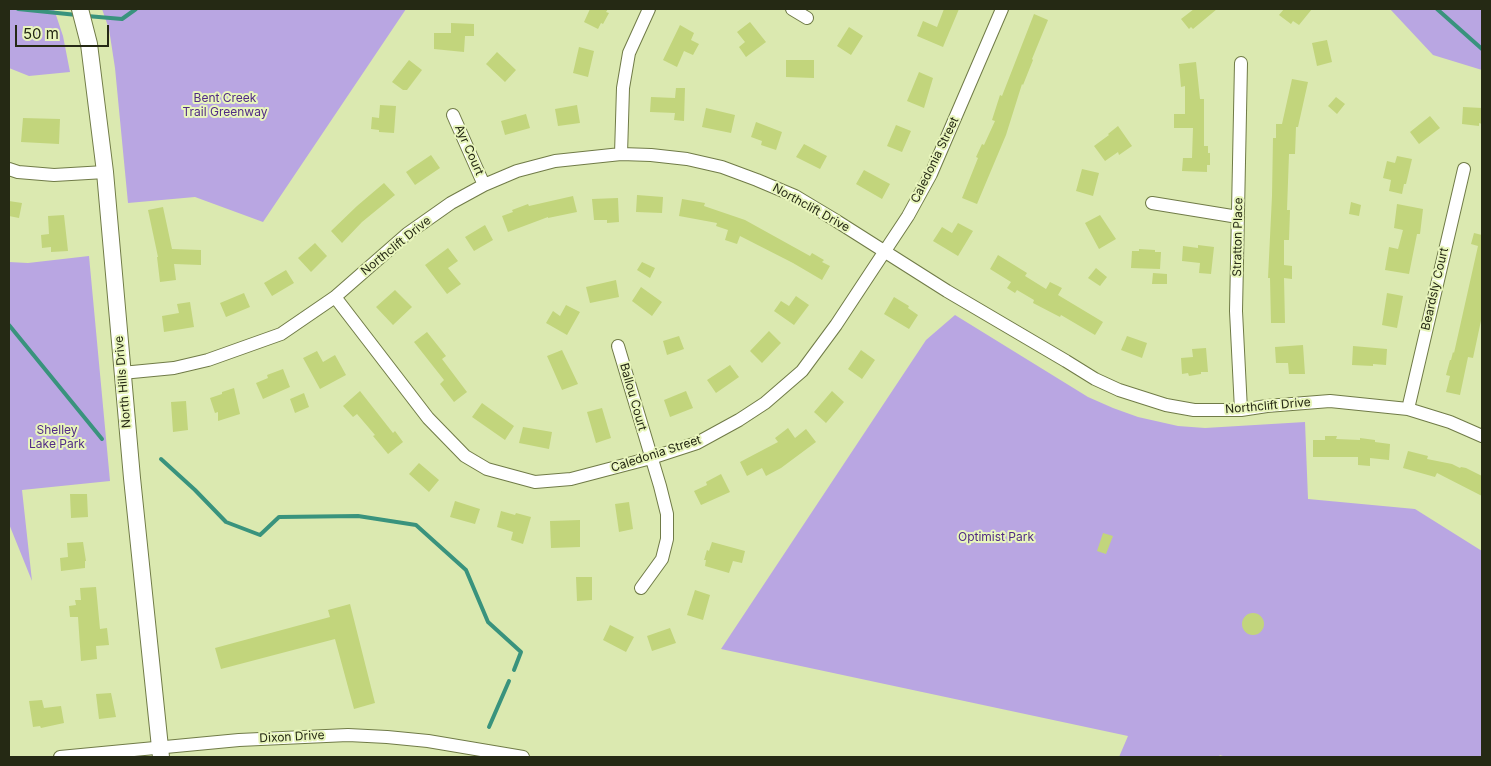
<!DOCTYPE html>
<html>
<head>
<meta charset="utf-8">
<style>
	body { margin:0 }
	#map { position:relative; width:1491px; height:766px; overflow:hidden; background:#dbe9b0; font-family:Inter,sans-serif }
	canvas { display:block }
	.frame { position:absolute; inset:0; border:10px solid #252914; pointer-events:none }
	.scale { position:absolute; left:15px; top:25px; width:94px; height:22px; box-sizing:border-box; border:2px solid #252914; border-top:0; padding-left:6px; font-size:15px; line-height:18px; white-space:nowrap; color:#252914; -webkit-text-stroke:4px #e9f6bd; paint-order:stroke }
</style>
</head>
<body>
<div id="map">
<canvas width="1491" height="766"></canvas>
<div class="frame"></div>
<div class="scale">50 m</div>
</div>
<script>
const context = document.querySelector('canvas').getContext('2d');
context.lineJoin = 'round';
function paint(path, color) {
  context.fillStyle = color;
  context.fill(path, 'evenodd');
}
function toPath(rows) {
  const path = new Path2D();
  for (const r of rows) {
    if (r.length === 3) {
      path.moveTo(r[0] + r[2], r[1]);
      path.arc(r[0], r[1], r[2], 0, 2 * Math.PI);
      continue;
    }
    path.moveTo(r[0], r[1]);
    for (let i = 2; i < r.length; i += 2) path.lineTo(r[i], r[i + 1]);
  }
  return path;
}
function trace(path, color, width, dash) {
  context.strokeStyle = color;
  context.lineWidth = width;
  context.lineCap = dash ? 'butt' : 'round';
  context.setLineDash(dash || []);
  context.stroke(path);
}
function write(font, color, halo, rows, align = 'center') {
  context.font = font + ' Inter,sans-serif';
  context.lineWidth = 4;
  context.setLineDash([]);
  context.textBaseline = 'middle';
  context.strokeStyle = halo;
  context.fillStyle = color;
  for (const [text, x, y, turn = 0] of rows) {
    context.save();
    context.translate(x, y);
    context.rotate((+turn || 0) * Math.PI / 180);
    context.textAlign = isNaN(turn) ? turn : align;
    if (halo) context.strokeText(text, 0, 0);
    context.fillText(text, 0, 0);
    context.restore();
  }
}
paint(toPath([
	[9,9,54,9,63,36,70,72,29,76,9,68],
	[102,9,406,9,263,222,195,197,128,203,115,68,109,29],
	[1390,9,1482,9,1482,70,1433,55],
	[89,256,110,481,22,490,32,581,9,524,9,262,28,263],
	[955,315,1088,397,1113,408,1138,417,1178,426,1205,428,1305,422,1308,499,1415,509,1482,551,1482,757,1227,757,1219,755,1221,757,1119,757,1128,736,721,649,926,340]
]), '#b9a6e2');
trace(toPath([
	[18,9,77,15],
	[1437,9,1482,49],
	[87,16,122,19,136,9],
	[9,325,102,439],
	[161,459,195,490,226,522,260,535,279,517,358,516,416,525,466,570,488,622,521,652,514,670],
	[489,727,509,681]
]), '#39937d', 4);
paint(toPath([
	[590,9,608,9,606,12,609,13,603,24,601,23,598,29,584,22],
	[944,9,959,9,943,47,917,36,923,21,937,27],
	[1194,9,1217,9,1193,29,1191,27,1189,29,1181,19],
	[1284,9,1312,9,1299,25,1293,21,1291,24,1279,15],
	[1034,14,1048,20,1032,59,1033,60,1023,85,1022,84,1006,135,977,204,962,198,978,158,976,157,982,144,984,145,995,121,992,120,1000,95,1002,96],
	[750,22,766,42,746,57,739,47,745,42,737,32],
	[451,23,474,24,474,36,465,36,464,52,434,49,434,33,451,33],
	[680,25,694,33,691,40,699,44,693,55,684,51,677,67,663,60],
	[849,27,863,36,851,55,837,46],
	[1327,40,1332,62,1317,66,1312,43],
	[579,47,594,51,588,77,573,73],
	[497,52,516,70,505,82,486,64],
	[409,60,422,70,407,90,403,90,392,82],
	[786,60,814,60,814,78,786,77],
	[1196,62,1200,99,1204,99,1204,146,1208,146,1208,153,1210,153,1210,165,1207,165,1207,172,1182,171,1183,158,1192,158,1193,128,1174,128,1174,114,1185,114,1185,86,1181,87,1179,64],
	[919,72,933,78,924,108,907,101],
	[1292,79,1308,82,1298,127,1296,127,1295,154,1289,154,1287,210,1290,210,1289,240,1284,240,1284,265,1292,266,1292,279,1284,278,1285,323,1271,323,1270,278,1268,278,1272,196,1273,138,1276,138,1276,124,1282,124],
	[676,88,685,88,684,121,674,120,675,113,650,112,651,97,675,98],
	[1336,97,1345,104,1337,114,1328,106],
	[380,105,396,106,394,133,379,132,379,130,371,129,372,117,379,118],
	[577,105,580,123,558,126,555,109],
	[1463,107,1482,108,1482,124,1479,123,1479,126,1462,124],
	[706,108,735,115,731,133,702,127],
	[526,114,530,128,505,135,501,121],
	[1430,116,1440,128,1419,144,1410,132],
	[23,118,60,119,59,144,21,142],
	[756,122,782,132,776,150,761,145,762,141,751,137],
	[896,125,911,131,902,152,887,146],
	[1118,126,1132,146,1119,155,1118,152,1105,161,1094,146,1109,135,1108,134],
	[804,144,827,156,820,169,796,157],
	[431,155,440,168,415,185,406,172],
	[1397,156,1412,159,1406,184,1404,184,1402,194,1389,191,1391,180,1383,178,1387,161,1395,163],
	[1082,169,1099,173,1093,196,1076,191],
	[864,170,890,184,882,199,856,184],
	[384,183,395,195,362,222,342,243,331,231,357,206],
	[637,195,663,197,662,213,636,212],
	[573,196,577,212,548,218,548,217,508,232,502,216,513,212,512,210,528,204,529,206],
	[618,198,619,222,607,223,607,220,594,220,592,199],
	[682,199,705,203,704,206,745,220,810,256,812,253,824,260,822,262,830,266,822,280,793,263,740,236,737,244,725,240,728,230,716,226,717,223,679,216],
	[9,201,22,203,19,218,9,216],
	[1351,202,1361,205,1359,216,1349,214],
	[1397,204,1423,209,1420,234,1417,234,1409,274,1385,270,1389,247,1398,249,1403,230,1394,228],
	[163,207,172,249,201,250,201,265,174,264,176,280,160,282,157,257,158,257,148,210],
	[64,215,68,251,51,252,51,247,42,248,41,235,49,234,48,216],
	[1100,215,1116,239,1099,249,1085,223],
	[958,223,973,231,958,256,933,241,942,227,952,233],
	[485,225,493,240,474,251,465,237],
	[1474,233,1482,235,1482,316,1473,358,1468,357,1460,395,1446,392,1450,376,1446,375,1450,360,1451,360,1453,352,1454,353,1478,246,1471,244],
	[315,243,327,256,311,272,298,258],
	[1198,245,1214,247,1211,274,1199,273,1200,263,1182,261,1183,246,1198,248],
	[448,248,458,261,448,268,461,284,447,294,425,265],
	[1139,249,1155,250,1155,252,1161,252,1160,269,1131,268,1132,251,1139,251],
	[998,255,1027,273,1025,276,1046,289,1050,282,1062,288,1058,295,1103,322,1095,335,1061,315,1060,317,1033,303,1034,300,1017,290,1015,293,1007,288,1011,282,990,269],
	[642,262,655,268,650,278,637,270],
	[1096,268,1107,277,1100,286,1088,278],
	[286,270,294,283,272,296,264,283],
	[1153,273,1167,274,1167,284,1152,284],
	[616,280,619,297,590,303,586,287],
	[641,287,662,302,652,316,632,301],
	[395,290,412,307,393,325,376,307],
	[244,293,250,307,226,317,220,303],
	[1387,293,1403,296,1397,328,1382,325],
	[796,296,809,305,794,325,774,311,781,301,789,306],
	[894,297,909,306,908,308,918,315,909,329,884,314],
	[190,302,194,327,164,332,162,316,179,313,177,304],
	[566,305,580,312,567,335,546,323,553,311,560,316],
	[769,331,781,343,762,363,750,351],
	[427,332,446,356,442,359,467,392,454,402,440,384,444,380,414,342],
	[679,336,684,349,667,355,663,341],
	[1127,336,1147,343,1142,358,1121,350],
	[1303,345,1305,374,1289,374,1288,363,1276,363,1275,347],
	[1353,346,1387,349,1386,365,1373,364,1373,366,1352,365],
	[1206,348,1208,372,1201,372,1201,374,1189,376,1188,373,1182,374,1181,358,1193,357,1192,349],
	[562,350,578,384,562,390,547,356],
	[861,350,875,360,862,379,848,369],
	[317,351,323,362,335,355,346,375,320,389,303,358],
	[730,365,739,377,716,393,707,380],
	[283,369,290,387,263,399,256,383,268,378,267,375],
	[234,388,240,414,218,421,218,412,215,413,210,398,222,394,222,392],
	[360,391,393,433,395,431,403,442,388,454,373,436,375,435,357,414,353,417,343,406],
	[686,391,693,408,670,417,664,400],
	[832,391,844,402,826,423,814,412],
	[304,393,309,407,295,413,290,399],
	[186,401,188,430,173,432,171,402],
	[482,403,514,426,505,440,472,417],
	[602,408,611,438,596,443,587,412],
	[523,427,552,432,549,449,519,443],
	[788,428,795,438,806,429,816,442,781,468,766,476,762,468,747,476,740,462,778,442,775,438],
	[1325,436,1337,436,1336,439,1360,440,1360,438,1375,440,1375,442,1390,444,1389,460,1370,458,1370,466,1358,465,1358,457,1313,457,1313,440,1325,440],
	[1408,451,1428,456,1427,459,1452,464,1460,468,1461,467,1466,468,1482,476,1482,496,1437,473,1435,477,1403,468],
	[419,463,439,480,429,492,409,474],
	[721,474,730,492,701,505,694,491,707,485,706,482],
	[70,494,87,494,88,517,71,518],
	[455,501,480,509,475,524,450,517],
	[629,502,633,529,619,532,615,504],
	[501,511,515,515,516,513,531,517,523,544,511,540,513,532,497,527],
	[580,520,580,547,551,548,550,521],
	[1103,533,1113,536,1106,554,1097,551],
	[83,542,86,561,85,561,85,568,61,571,60,558,68,557,67,543],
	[712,542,745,551,742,563,733,561,729,573,705,566,706,560,704,560,707,550,709,551],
	[576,577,592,577,592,600,577,601],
	[96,587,100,629,107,628,109,645,96,646,97,659,81,661,78,617,70,617,69,606,76,605,75,600,81,600,80,588],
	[695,590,710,595,703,620,687,615],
	[350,604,375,703,354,709,335,639,221,669,215,648,330,617,328,610],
	[1253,624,11],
	[610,625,634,637,626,652,603,640],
	[670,628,676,643,652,651,647,636],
	[111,693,116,717,99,719,96,694],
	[42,700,44,708,61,706,64,723,41,728,40,726,33,727,29,701]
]), '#c2d57c');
const minor = toPath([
	[792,9,807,18],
	[453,115,484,185],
	[621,154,623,88,629,53,649,9],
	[9,169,18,172,54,175,105,172],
	[1152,203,1238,217],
	[335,297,428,418,465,456,487,469,535,482,571,479,651,458,697,443,739,420,765,403,802,371,836,325,908,216,931,174,1002,9],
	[618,346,660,486,667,514,667,539,662,559,641,588],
	[122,373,174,368,208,360,281,334,335,297,407,234,451,203,484,185,517,171,555,161,621,154,651,155,687,159,722,167,757,180,795,196,835,220,947,291,1066,361,1095,379,1119,390,1166,405,1194,410,1241,410,1267,406,1330,401,1408,409,1450,422,1482,436],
	[1408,409,1464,169],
	[1241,410,1236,311,1241,63],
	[60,757,239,740,348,735,387,737,428,741,523,757]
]);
const major = toPath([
	[80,9,89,44,105,172,132,478,161,757]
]);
trace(minor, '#707b47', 14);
trace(major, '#707b47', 18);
trace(minor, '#fff', 12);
trace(major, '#fff', 16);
write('12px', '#502a85', '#e9f6bd', [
	["Bent Creek",225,98],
	["Trail Greenway",225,112],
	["Shelley",57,430],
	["Lake Park",57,444],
	["Optimist Park",996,537]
]);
write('12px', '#252914', '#e9f6bd', [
	["Ayr Court",469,150,66],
	["Caledonia Street",935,160,-64],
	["Northclift Drive",811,208,29],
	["Stratton Place",1238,237,-89],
	["Northclift Drive",396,246,-39],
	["Beardsly Court",1435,289,-77],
	["North Hills Drive",123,382,-95],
	["Ballou Court",633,397,74],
	["Northclift Drive",1268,406,-5],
	["Caledonia Street",656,454,-18],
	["Dixon Drive",292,737,-3]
]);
</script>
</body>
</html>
